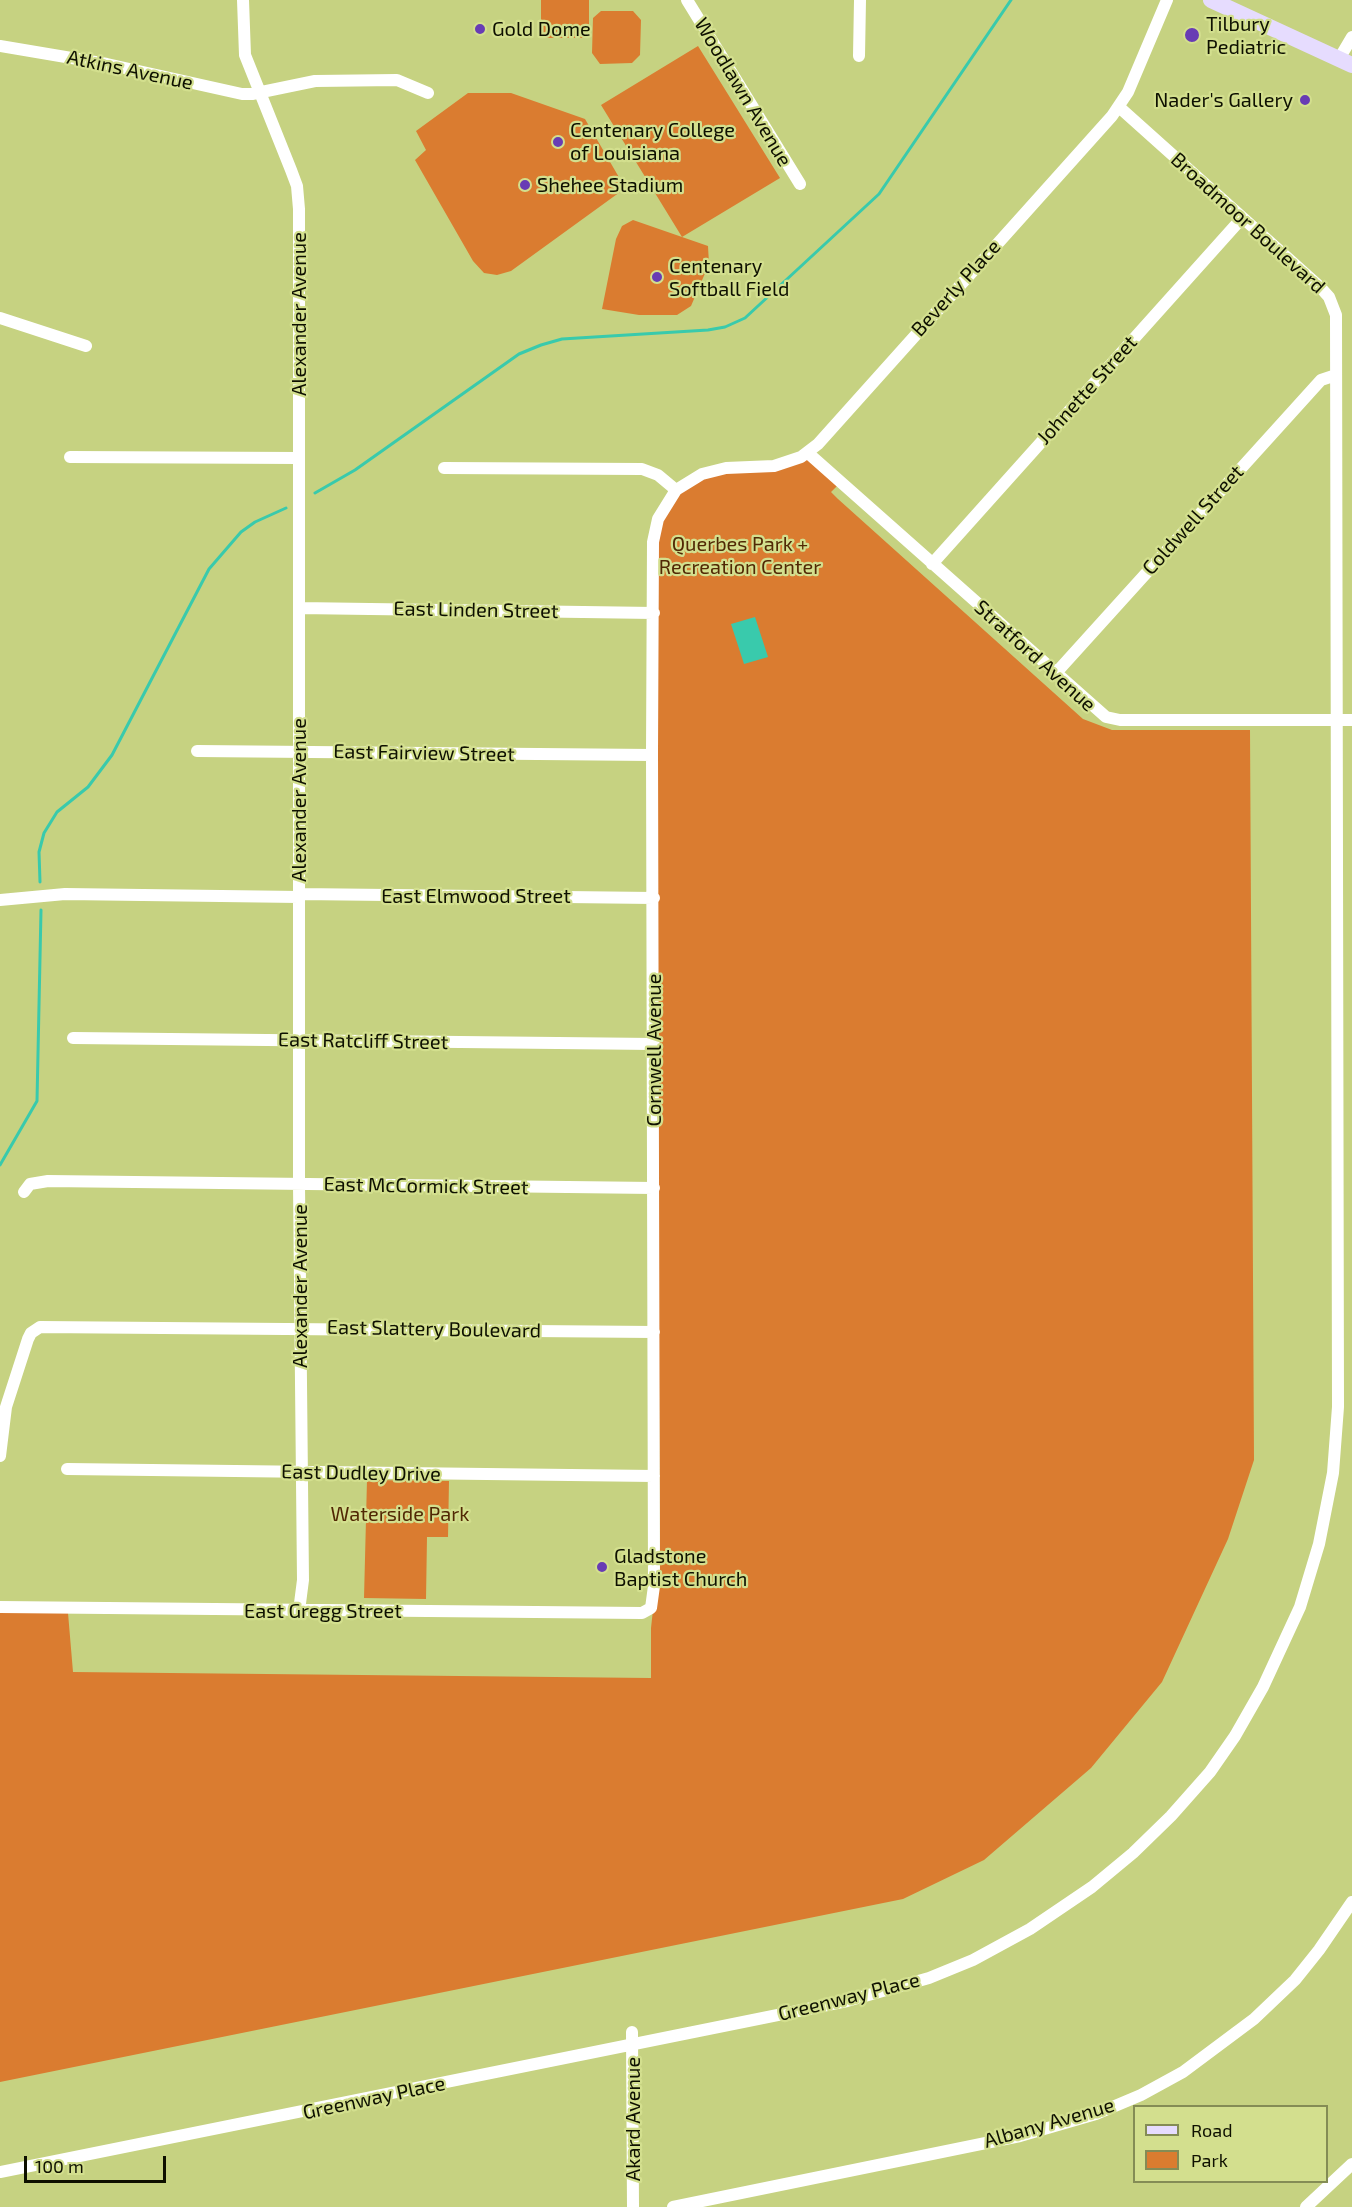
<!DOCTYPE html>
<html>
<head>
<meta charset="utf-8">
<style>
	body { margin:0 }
	#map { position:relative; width:1352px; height:2207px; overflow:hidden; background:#c6d281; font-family:"Exo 2",sans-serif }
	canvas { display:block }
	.legend { position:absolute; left:1133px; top:2105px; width:195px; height:78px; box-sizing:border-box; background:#d3df8e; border:2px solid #848c55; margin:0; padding:8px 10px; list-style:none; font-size:18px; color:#0e1000 }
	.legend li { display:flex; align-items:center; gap:12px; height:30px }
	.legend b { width:30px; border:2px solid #848c55 }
	.scale { position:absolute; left:24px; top:2156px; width:142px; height:27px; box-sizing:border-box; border:3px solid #0e1000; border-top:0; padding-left:8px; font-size:18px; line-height:21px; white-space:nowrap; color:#0e1000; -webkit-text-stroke:4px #d3df8e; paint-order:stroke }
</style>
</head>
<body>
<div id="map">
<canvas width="1352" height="2207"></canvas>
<ul class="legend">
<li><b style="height:8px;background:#e6dcfe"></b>Road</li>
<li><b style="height:16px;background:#da7c30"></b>Park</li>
</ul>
<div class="scale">100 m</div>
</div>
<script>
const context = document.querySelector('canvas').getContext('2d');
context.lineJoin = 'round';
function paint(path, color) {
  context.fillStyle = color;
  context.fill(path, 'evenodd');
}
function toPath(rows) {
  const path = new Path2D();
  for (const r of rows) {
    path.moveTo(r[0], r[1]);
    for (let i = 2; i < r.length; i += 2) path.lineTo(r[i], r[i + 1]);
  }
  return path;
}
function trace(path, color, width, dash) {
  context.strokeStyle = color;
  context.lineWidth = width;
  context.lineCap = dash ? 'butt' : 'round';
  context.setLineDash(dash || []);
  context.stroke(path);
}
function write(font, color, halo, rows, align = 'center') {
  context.font = font + ' "Exo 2",sans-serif';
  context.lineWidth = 4.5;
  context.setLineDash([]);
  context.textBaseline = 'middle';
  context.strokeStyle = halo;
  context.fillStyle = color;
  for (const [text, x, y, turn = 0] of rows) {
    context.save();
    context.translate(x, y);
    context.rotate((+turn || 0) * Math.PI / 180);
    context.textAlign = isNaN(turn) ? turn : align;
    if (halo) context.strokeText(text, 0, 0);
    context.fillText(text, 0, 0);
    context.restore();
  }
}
paint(toPath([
	[541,0,589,0,589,32,582,38,547,38,541,31],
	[601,11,633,11,641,20,640,55,632,63,600,64,592,53,593,18],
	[698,46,780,178,682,237,708,246,709,264,691,306,677,315,639,315,602,309,616,239,622,226,633,220,682,237,601,105],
	[468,93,511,93,585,119,620,179,620,192,511,271,497,275,484,273,473,261,415,160,426,150,416,131],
	[808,453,840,483,831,492,838,499,1083,719,1112,730,1250,730,1254,1460,1228,1539,1162,1682,1091,1768,984,1860,903,1899,0,2082,0,1612,68,1613,73,1672,651,1678,651,1628,660,1546,654,534,688,481],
	[367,1480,449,1481,448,1537,427,1537,426,1599,364,1598]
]), '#da7c30');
paint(toPath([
	[755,617,768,657,744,664,731,624]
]), '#39caac');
trace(toPath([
	[315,493,355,470,519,354,541,345,562,339,708,330,725,327,745,318,879,194,1011,0],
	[40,882,39,852,44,833,57,812,88,787,112,755,209,569,241,532,255,522,286,508],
	[0,1165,37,1101,41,910]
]), '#39caac', 3);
trace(toPath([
	[243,0,245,55,291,170,297,186,299,209,299,1185,303,1580,299,1611],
	[687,0,800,184],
	[0,46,107,64,242,94,252,94,315,81,397,80,428,93],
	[859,56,860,0],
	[1339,59,1352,37],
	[0,318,86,346],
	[808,453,1106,717,1120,720,1352,720],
	[70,457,299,458],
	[444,468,642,469,658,475,676,490],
	[932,564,1242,218],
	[299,608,654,613],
	[1055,674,1321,380,1336,375],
	[197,751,652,755],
	[299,894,654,898],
	[0,900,65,894,299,897],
	[73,1038,654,1044],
	[24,1192,30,1184,48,1181,654,1188],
	[0,1456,6,1407,28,1339,31,1333,40,1327,654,1332],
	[67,1469,654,1476],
	[0,1607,642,1613,651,1608,654,1586,652,752,653,542,658,519,676,490,702,474,726,468,774,466,801,457,818,444,1112,116,1128,92,1167,0],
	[632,2032,633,2207],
	[0,2172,847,2001,929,1978,973,1960,1030,1929,1092,1887,1133,1853,1171,1816,1210,1772,1235,1736,1263,1687,1300,1607,1319,1544,1333,1473,1338,1407,1336,315,1329,297,1320,287,1119,107],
	[673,2207,1020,2136,1096,2114,1141,2095,1183,2072,1254,2019,1295,1980,1319,1950,1352,1902],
	[1306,2207,1352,2164]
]), '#fff', 12);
trace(toPath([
	[1211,0,1352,65]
]), '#e6dcfe', 16);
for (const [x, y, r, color] of [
	[480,29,6,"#683cb4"],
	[1192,35,8,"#683cb4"],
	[1305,100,6,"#683cb4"],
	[558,142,6,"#683cb4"],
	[525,185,6,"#683cb4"],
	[657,277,6,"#683cb4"],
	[602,1567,6,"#683cb4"]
]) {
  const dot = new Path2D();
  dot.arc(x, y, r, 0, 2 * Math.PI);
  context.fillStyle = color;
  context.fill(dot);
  trace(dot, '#d3df8e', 2);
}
write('20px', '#0e1000', '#d3df8e', [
	["Tilbury",1206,24],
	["Pediatric",1206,47],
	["Gold Dome",492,29],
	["Nader's Gallery",1293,100,"right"],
	["Centenary College",570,130],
	["of Louisiana",570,153],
	["Shehee Stadium",537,185],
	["Centenary",669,266],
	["Softball Field",669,289],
	["Gladstone",614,1556],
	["Baptist Church",614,1579]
], 'left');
write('20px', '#0e1000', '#d3df8e', [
	["Atkins Avenue",130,70,12],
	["Woodlawn Avenue",743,92,59],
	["Broadmoor Boulevard",1248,223,42],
	["Beverly Place",956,288,-48],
	["Alexander Avenue",299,314,-90],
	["Johnette Street",1087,390,-48],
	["Coldwell Street",1193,520,-48],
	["East Linden Street",476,610,1],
	["Stratford Avenue",1035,656,42],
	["East Fairview Street",424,753,1],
	["Alexander Avenue",299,800,-90],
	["East Elmwood Street",476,896],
	["East Ratcliff Street",363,1041,1],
	["Cornwell Avenue",654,1050,-90],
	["East McCormick Street",426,1186,1],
	["Alexander Avenue",300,1286,-90],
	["East Slattery Boulevard",434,1329,1],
	["East Dudley Drive",361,1473,1],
	["East Gregg Street",323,1611],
	["Greenway Place",849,1997,-14],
	["Greenway Place",374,2098,-12],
	["Akard Avenue",633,2119,-90],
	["Albany Avenue",1049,2123,-16]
]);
write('20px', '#512804', '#d3df8e', [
	["Querbes Park +",740,544],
	["Recreation Center",740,567],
	["Waterside Park",400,1514]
]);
</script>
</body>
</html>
